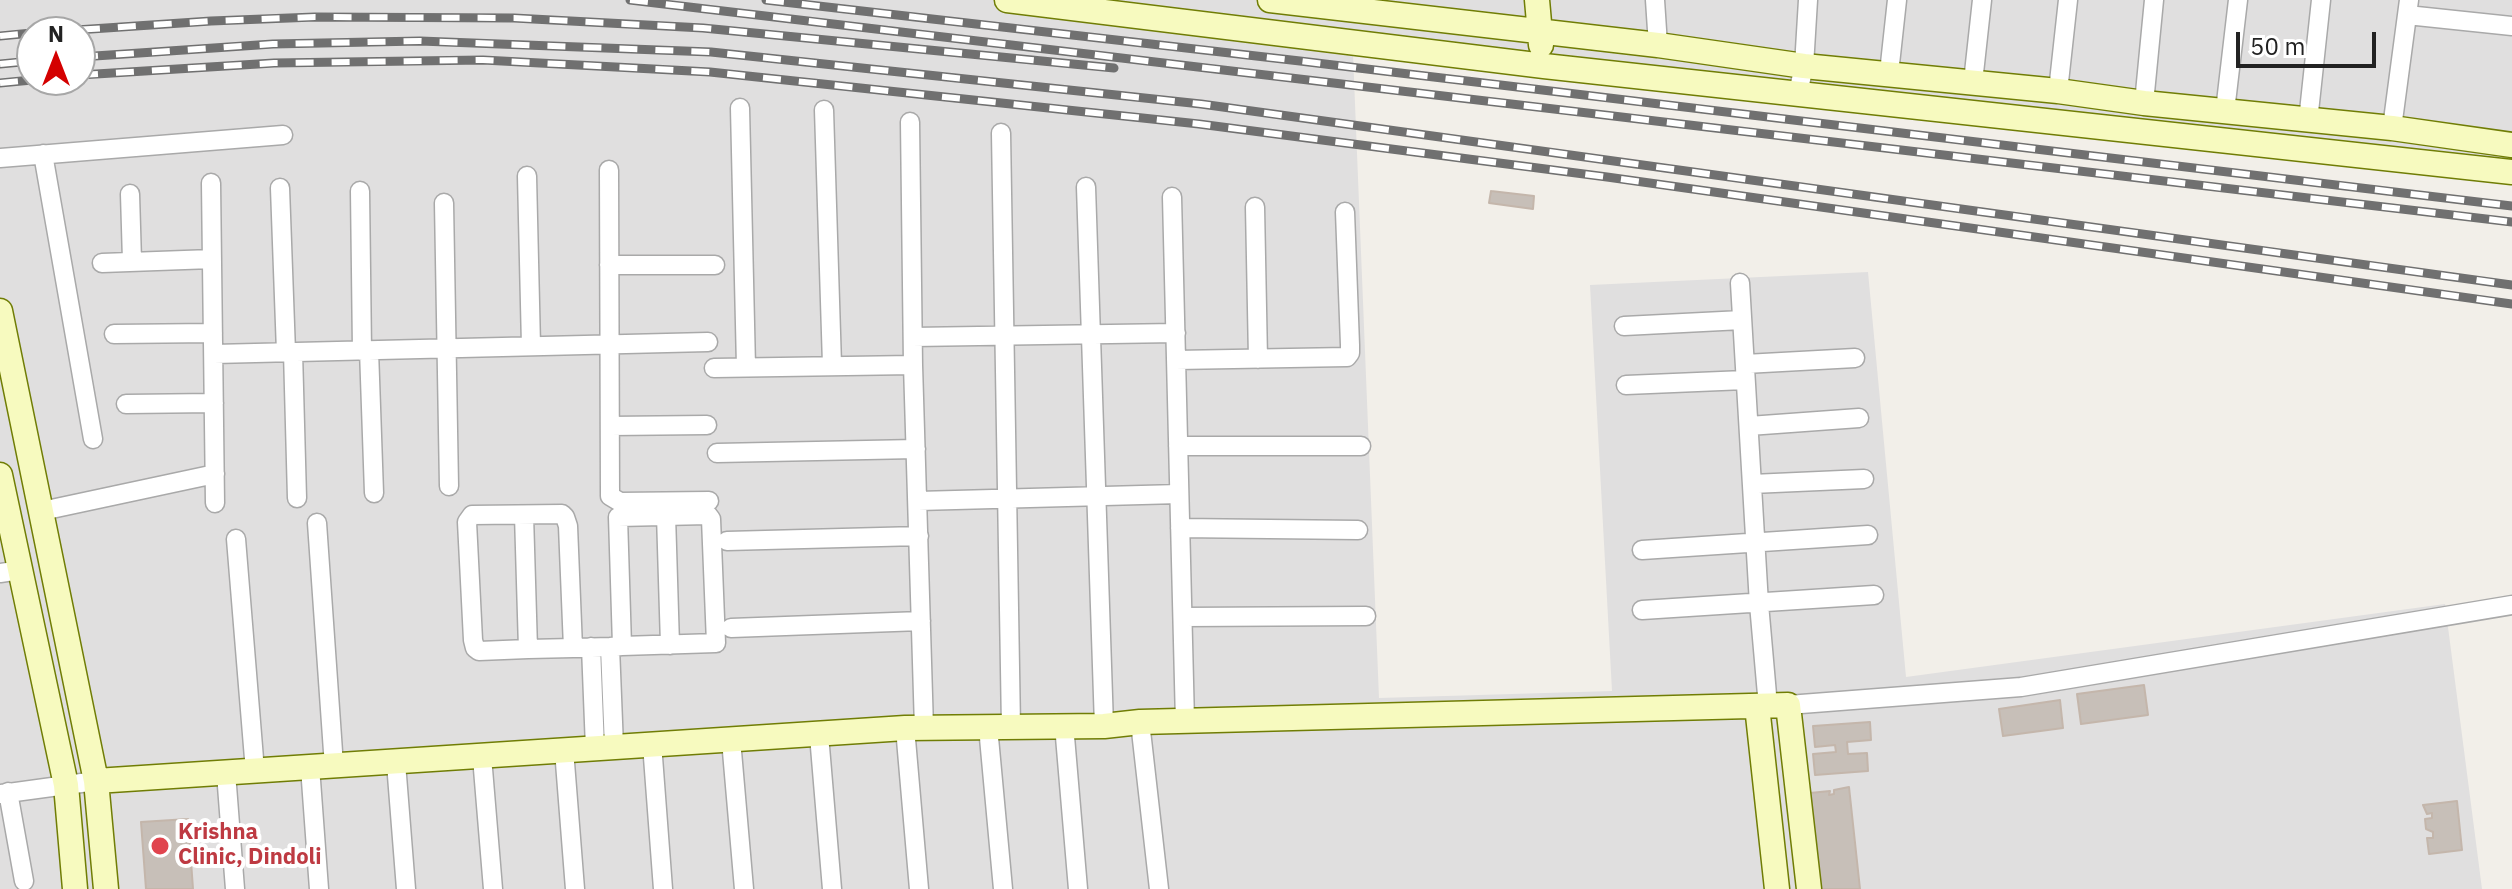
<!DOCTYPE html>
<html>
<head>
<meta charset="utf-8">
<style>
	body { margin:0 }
	#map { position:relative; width:2512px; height:889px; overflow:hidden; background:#f2efe9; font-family:"IBM Plex Sans",sans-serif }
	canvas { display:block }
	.north { position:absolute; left:16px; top:16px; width:80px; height:80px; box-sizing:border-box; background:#fff; border:2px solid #a7a7a7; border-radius:50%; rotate:0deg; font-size:22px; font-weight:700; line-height:32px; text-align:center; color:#222 }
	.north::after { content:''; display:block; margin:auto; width:28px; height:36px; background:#d40000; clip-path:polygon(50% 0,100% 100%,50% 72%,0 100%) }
	.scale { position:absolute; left:2236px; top:32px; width:140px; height:36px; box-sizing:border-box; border:4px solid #222; border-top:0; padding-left:10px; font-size:24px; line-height:28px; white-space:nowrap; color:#222; -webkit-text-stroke:6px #fff; paint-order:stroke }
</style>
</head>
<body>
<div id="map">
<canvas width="2512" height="889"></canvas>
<div class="north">N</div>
<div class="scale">50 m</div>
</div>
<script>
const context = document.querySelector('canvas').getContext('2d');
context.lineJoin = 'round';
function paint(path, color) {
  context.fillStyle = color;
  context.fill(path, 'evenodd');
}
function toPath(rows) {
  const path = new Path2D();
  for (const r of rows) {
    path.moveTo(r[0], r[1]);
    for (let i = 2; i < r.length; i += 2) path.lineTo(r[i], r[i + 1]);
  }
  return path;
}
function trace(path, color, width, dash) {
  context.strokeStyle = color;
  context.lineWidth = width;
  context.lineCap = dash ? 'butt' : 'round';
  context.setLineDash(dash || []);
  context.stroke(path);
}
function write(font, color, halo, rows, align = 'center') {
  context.font = font + ' "IBM Plex Sans",sans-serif';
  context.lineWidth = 8;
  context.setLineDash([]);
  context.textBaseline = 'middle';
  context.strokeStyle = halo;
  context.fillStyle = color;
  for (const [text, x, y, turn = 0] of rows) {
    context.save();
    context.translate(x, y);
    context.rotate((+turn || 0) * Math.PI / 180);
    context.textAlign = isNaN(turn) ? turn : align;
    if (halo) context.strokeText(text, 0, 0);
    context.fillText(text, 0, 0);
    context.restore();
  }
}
paint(toPath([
	[0,0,2512,0,2512,176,1353,54,1379,698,1612,691,1590,285,1868,272,1906,677,2445,604,2482,889,0,889],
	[32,32,80,32,80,80,32,80]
]), '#e0dfdf');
const building = toPath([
	[1491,191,1534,196,1533,209,1489,203,1491,191],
	[2144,685,2148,715,2081,724,2077,694,2144,685],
	[2060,700,2063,728,2003,736,1999,709,2060,700],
	[1870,722,1871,740,1847,742,1848,754,1867,753,1868,771,1815,775,1813,754,1836,752,1835,745,1815,747,1813,726,1870,722],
	[1849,787,1860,889,1820,889,1810,793,1830,791,1829,795,1834,794,1834,790,1849,787],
	[2457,801,2462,850,2429,854,2427,838,2433,838,2433,832,2426,829,2425,819,2432,818,2432,813,2427,814,2423,805,2457,801],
	[188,819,193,889,146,889,141,822,188,819]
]);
paint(building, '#c7bfb8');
trace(building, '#c4b6ab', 2);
const street = toPath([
	[1655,0,1658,45],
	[2407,15,2512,26],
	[1889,73,1897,0],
	[1973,82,1982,0],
	[2058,91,2068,0],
	[1798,93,1804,66,1808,0],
	[2144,103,2154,0],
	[740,108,746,367],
	[824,110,832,365],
	[2225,111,2238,0],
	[2308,121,2321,0],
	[910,122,913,365,924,728],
	[2392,128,2409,0],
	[1001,133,1011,727],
	[43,154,93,439],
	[0,158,283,135],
	[609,170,610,496,620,502,709,501],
	[527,176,531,346],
	[211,183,215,503],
	[1086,187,1104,726],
	[280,188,286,352],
	[360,191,362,351],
	[130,194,132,261],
	[1172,197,1185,722],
	[444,203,449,486],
	[1255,207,1258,359],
	[102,263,212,259],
	[609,265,715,265],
	[1740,283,1759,604,1768,706],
	[1624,326,1742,320],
	[114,334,213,333],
	[913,337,1176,333],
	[369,350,374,493],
	[293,352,297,498],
	[214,354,708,342],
	[1176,360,1347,357,1350,353,1350,345,1345,212],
	[1745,364,1855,358],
	[714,368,913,365],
	[1626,385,1745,380],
	[126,404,214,403],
	[610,426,707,425],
	[1749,426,1859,418],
	[1178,446,1361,446],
	[717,453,916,449],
	[1752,484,1864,479],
	[918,501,1179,494],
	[42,511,215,474],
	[524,515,528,649],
	[666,515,670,645],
	[317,523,334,766],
	[1180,528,1358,530],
	[236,539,255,771],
	[727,541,919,536],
	[1642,550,1868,535],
	[0,573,20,570],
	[1642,610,1874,595],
	[1183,617,1366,616],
	[731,628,921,621],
	[591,647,595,748],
	[610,647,614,747],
	[573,648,568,526,565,517,562,514,472,515,467,522,473,640,475,648,479,651,528,649,573,648,610,647,622,646,716,643,711,519,708,515,618,517,622,646],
	[1788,705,2021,687,2512,605],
	[1140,722,1159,889],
	[1064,725,1078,889],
	[988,727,1003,889],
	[905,728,919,889],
	[819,735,832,889],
	[731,740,744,889],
	[652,744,663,889],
	[564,750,575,889],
	[482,757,493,889],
	[396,763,406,889],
	[310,767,319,889],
	[226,773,235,889],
	[8,792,24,881],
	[0,794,96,781]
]);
const secondary = toPath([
	[1007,0,1544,66,2512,172],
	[1270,0,1658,45,1804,66,2058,91,2144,103,2392,128,2512,145],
	[1537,0,1541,45],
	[0,311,96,781,106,889],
	[0,475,66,785,75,889],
	[1757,706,1777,889],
	[96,781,905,728,1104,726,1140,722,1788,705,1809,889]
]);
trace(street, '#a9a9a9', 21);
trace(secondary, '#707d05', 27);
trace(street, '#fff', 18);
trace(secondary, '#f7fabf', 24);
const rail = toPath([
	[630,0,2512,222],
	[766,0,1300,61,2512,206],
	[46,32,211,21,315,17,514,18,703,28,1114,68],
	[0,36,32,33],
	[80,57,273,44,420,41,711,52,1201,104,2512,285],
	[0,64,32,61],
	[80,75,274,63,483,60,710,72,1199,124,1607,177,2512,304],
	[0,83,32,80]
]);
trace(rail, '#707070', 9);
trace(rail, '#fff', 6, [18]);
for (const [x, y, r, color] of [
	[160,846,10,"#e0444e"]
]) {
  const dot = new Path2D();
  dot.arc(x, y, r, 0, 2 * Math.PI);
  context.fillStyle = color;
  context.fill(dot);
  trace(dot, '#fff', 3);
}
write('bold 22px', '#be3a42', '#fff', [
	["Krishna",178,833],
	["Clinic, Dindoli",178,858]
], 'left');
</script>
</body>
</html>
